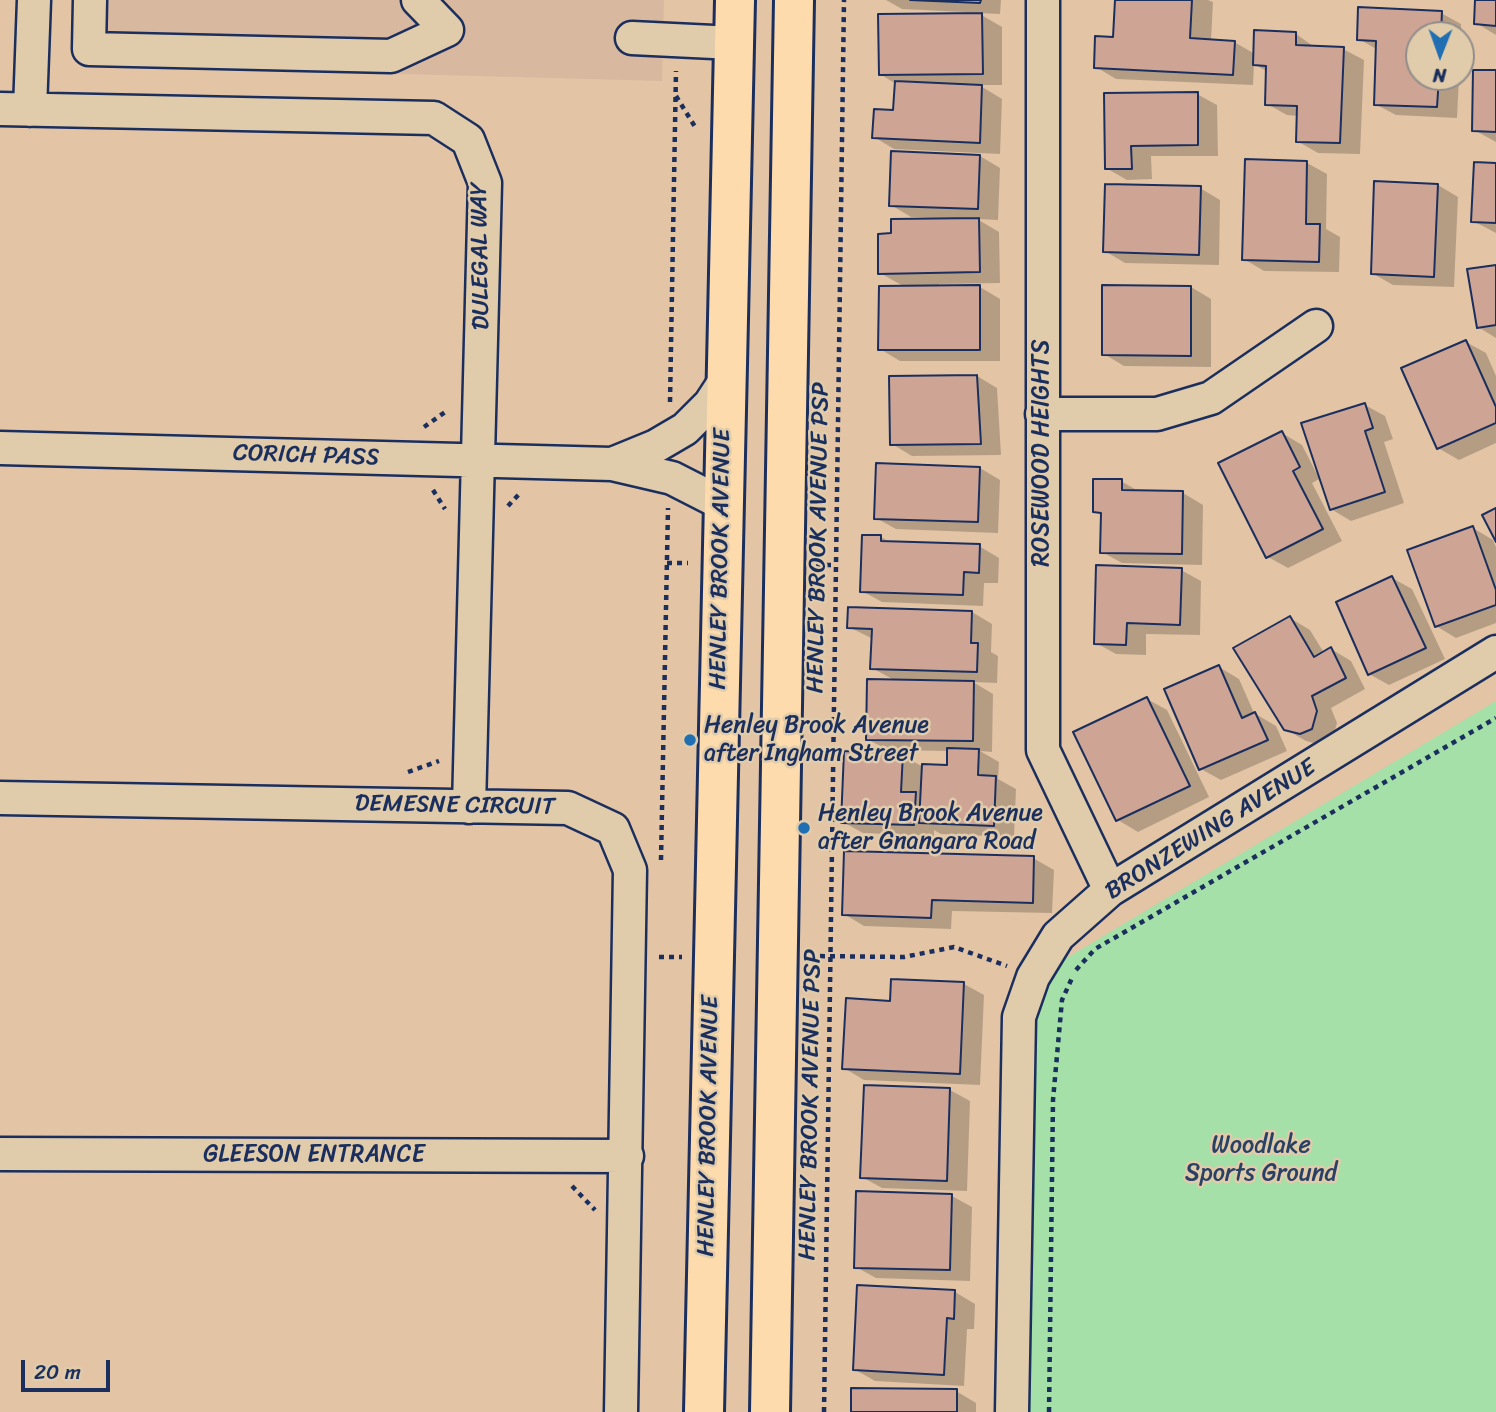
<!DOCTYPE html>
<html>
<head>
<meta charset="utf-8">
<style>
	body { margin:0 }
	#map { position:relative; width:1496px; height:1412px; overflow:hidden; background:#e3c5a6; font-family:Sriracha,sans-serif }
	canvas { display:block }
	.north { position:absolute; left:1405px; top:21px; width:70px; height:70px; box-sizing:border-box; background:#e0cbaa; border:2px solid #918d8c; border-radius:50%; rotate:181deg; font-size:19px; font-weight:700; line-height:28px; text-align:center; color:#1b2f5e }
	.north::after { content:''; display:block; margin:auto; width:24px; height:32px; background:#1f6fb2; clip-path:polygon(50% 0,100% 100%,50% 72%,0 100%) }
	.scale { position:absolute; left:21px; top:1360px; width:89px; height:32px; box-sizing:border-box; border:4px solid #1b2f5e; border-top:0; padding-left:9px; font-size:21px; line-height:24px; white-space:nowrap; color:#1b2f5e; -webkit-text-stroke:5px #e0cbaa; paint-order:stroke }
</style>
</head>
<body>
<div id="map">
<canvas width="1496" height="1412"></canvas>
<div class="north">N</div>
<div class="scale">20 m</div>
</div>
<script>
const context = document.querySelector('canvas').getContext('2d');
context.lineJoin = 'round';
function paint(path, color) {
  context.fillStyle = color;
  context.fill(path, 'evenodd');
}
function toPath(rows) {
  const path = new Path2D();
  for (const r of rows) {
    path.moveTo(r[0], r[1]);
    for (let i = 2; i < r.length; i += 2) path.lineTo(r[i], r[i + 1]);
  }
  return path;
}
function trace(path, color, width, dash) {
  context.strokeStyle = color;
  context.lineWidth = width;
  context.lineCap = dash ? 'butt' : 'round';
  context.setLineDash(dash || []);
  context.stroke(path);
}
function write(font, color, halo, rows, align = 'center') {
  context.font = font + ' Sriracha,sans-serif';
  context.lineWidth = 5;
  context.setLineDash([]);
  context.textBaseline = 'middle';
  context.strokeStyle = halo;
  context.fillStyle = color;
  for (const [text, x, y, turn = 0] of rows) {
    context.save();
    context.translate(x, y);
    context.rotate((+turn || 0) * Math.PI / 180);
    context.textAlign = isNaN(turn) ? turn : align;
    if (halo) context.strokeText(text, 0, 0);
    context.fillText(text, 0, 0);
    context.restore();
  }
}
paint(toPath([
	[74,0,664,0,662,81,101,66,74,39]
]), '#d9b8a0');
paint(toPath([
	[1496,701,1496,1412,1022,1412,1027,1039,1039,995,1065,959]
]), '#a4e0a7');
paint(toPath([
	[886,0,1001,0,1000,14,978,13,1002,27,1002,85,979,85,1002,99,1000,154,894,149,874,137,895,111,896,84,880,74,964,15,964,12,902,9],
	[1117,0,1208,0,1213,2,1211,41,1234,42,1255,54,1296,34,1316,48,1343,49,1364,60,1360,154,1318,153,1297,141,1298,116,1287,115,1267,104,1268,72,1254,64,1253,85,1116,79,1096,67,1115,39],
	[1477,0,1496,0,1496,35,1476,23],
	[1441,13,1461,24,1461,35,1419,35,1419,77,1459,77,1457,118,1396,115,1375,104,1378,50,1359,39],
	[1496,72,1496,142,1474,130],
	[1197,94,1217,105,1218,156,1151,156,1152,179,1127,180,1106,168,1106,95],
	[980,156,1000,168,998,220,977,219,999,232,1000,283,939,284,939,287,980,287,1000,299,1000,361,900,361,880,349,905,287,880,273,893,235,937,221,937,218,911,217,891,205],
	[1307,163,1327,174,1326,229,1340,237,1339,272,1264,271,1244,259],
	[1496,165,1496,233,1473,221],
	[1438,185,1458,197,1454,287,1393,285,1372,273],
	[1200,188,1220,200,1219,265,1125,263,1105,251],
	[1496,267,1496,338,1478,327],
	[1191,287,1211,299,1211,367,1124,366,1104,354],
	[1466,342,1486,353,1496,376,1496,443,1459,460,1438,448],
	[977,376,997,388,1001,455,912,456,892,444],
	[1365,405,1385,416,1393,439,1384,442,1404,503,1351,521,1331,509,1321,478,1312,483,1342,541,1288,568,1268,557,1282,433,1302,445,1319,478],
	[980,468,1000,480,998,533,896,529,876,518],
	[1121,481,1140,492,1183,493,1203,505,1202,565,1122,563,1102,552,1103,516,1094,511],
	[1473,528,1493,540,1496,547,1496,623,1456,638,1436,626],
	[881,537,892,543,979,546,999,558,998,583,984,583,983,606,882,602,862,591],
	[1181,570,1201,581,1200,635,1146,634,1146,655,1116,654,1096,643],
	[1392,578,1412,589,1445,659,1389,685,1369,674],
	[972,612,992,624,991,652,998,656,997,683,973,682,993,694,992,752,980,751,999,762,998,779,1016,789,1014,837,941,834,934,830,934,836,863,833,843,822,902,755,923,767,948,766,949,751,888,750,867,739,896,681,872,668,873,639,849,627],
	[1290,618,1310,630,1324,653,1331,649,1351,661,1365,689,1331,708,1337,723,1332,740,1321,745,1306,741,1285,729],
	[1219,667,1239,679,1254,713,1276,726,1287,751,1221,780,1201,769],
	[1147,699,1167,710,1209,797,1138,832,1118,820],
	[1033,858,1054,870,1052,913,952,911,951,929,864,926,844,914],
	[964,984,984,995,980,1085,864,1080,844,1068,892,1002],
	[865,1087,950,1090,970,1101,967,1191,882,1188,862,1177],
	[952,1196,972,1207,970,1281,876,1278,856,1267],
	[858,1287,955,1292,975,1304,974,1329,967,1329,964,1386,875,1381,854,1369],
	[956,1391,976,1403,976,1412,853,1412]
]), '#0003');
const building = toPath([
	[910,0,981,0,980,3,910,0],
	[1115,0,1192,0,1190,38,1235,41,1233,75,1094,68,1095,36,1113,37,1115,0],
	[1475,0,1496,0,1496,26,1474,24,1475,0],
	[1358,7,1442,11,1441,35,1419,35,1419,77,1439,77,1437,107,1374,105,1376,41,1357,40,1358,7],
	[982,13,983,74,879,75,878,14,982,13],
	[1254,30,1296,32,1296,45,1344,47,1340,143,1296,142,1297,106,1265,105,1266,66,1253,65,1254,30],
	[1473,70,1496,70,1496,132,1472,131,1473,70],
	[895,81,982,85,980,143,872,138,874,109,893,110,895,81],
	[1198,92,1198,145,1131,146,1132,169,1105,169,1104,93,1198,92],
	[891,151,980,155,978,209,889,206,891,151],
	[1245,159,1307,161,1306,224,1320,224,1319,262,1242,260,1245,159],
	[1474,162,1496,163,1496,223,1471,222,1474,162],
	[1374,181,1438,184,1434,277,1371,274,1374,181],
	[1105,184,1201,186,1199,255,1103,252,1105,184],
	[979,218,980,272,878,274,878,234,891,233,891,219,979,218],
	[1496,265,1496,325,1477,328,1467,269,1496,265],
	[980,285,980,350,878,350,879,286,980,285],
	[1102,285,1191,286,1191,356,1102,355,1102,285],
	[1466,340,1496,407,1496,423,1437,449,1401,368,1466,340],
	[977,375,981,444,890,445,889,376,977,375],
	[1365,403,1373,428,1365,431,1385,492,1330,510,1301,423,1365,403],
	[1282,431,1300,467,1293,471,1323,529,1266,558,1218,463,1282,431],
	[876,463,980,467,978,522,874,519,876,463],
	[1093,479,1122,479,1122,490,1183,491,1182,554,1100,553,1101,513,1093,512,1093,479],
	[1496,508,1496,542,1482,515,1496,508],
	[1473,526,1496,590,1496,605,1435,627,1407,550,1473,526],
	[862,535,881,535,881,541,980,544,979,573,964,572,963,595,860,592,862,535],
	[1096,565,1182,568,1180,625,1127,623,1126,645,1094,644,1096,565],
	[1392,576,1426,648,1368,675,1336,602,1392,576],
	[848,607,972,611,971,643,978,643,977,672,870,669,872,629,847,628,848,607],
	[1290,616,1314,657,1331,647,1346,678,1312,696,1317,711,1312,729,1300,734,1284,730,1233,648,1290,616],
	[1219,665,1242,718,1255,712,1268,740,1199,770,1164,689,1219,665],
	[867,679,974,681,973,741,866,740,867,679],
	[1147,697,1190,786,1116,821,1073,732,1147,697],
	[947,748,979,749,978,775,996,776,994,826,919,823,922,764,947,765,947,748],
	[844,751,903,753,901,792,916,792,914,825,841,823,844,751],
	[844,851,1034,856,1033,903,932,900,931,918,842,915,844,851],
	[891,979,964,982,960,1074,842,1069,846,998,890,1001,891,979],
	[864,1085,950,1088,947,1181,860,1178,864,1085],
	[856,1191,952,1194,950,1270,854,1268,856,1191],
	[857,1285,955,1290,954,1319,947,1318,944,1375,853,1370,857,1285],
	[851,1388,957,1389,957,1412,851,1412,851,1388]
]);
paint(building, '#cea495');
trace(building, '#1b2f5e', 2);
const minor = toPath([
	[90,0,89,49,391,56,447,30,418,0],
	[1043,0,1043,750,1110,890],
	[632,38,734,43],
	[0,109,434,118,468,140,485,183,469,807],
	[30,110,34,0],
	[1042,414,1157,414,1211,398,1316,326],
	[0,448,612,464,672,478,721,503],
	[612,464,656,446,685,429,710,404,725,381],
	[0,798,568,808,613,829,630,870,621,1412],
	[0,1154,627,1156],
	[1012,1412,1019,1017,1033,977,1058,936,1110,890,1496,652]
]);
const major = toPath([
	[704,1412,735,0],
	[770,1412,794,0]
]);
trace(minor, '#1b2f5e', 37);
trace(major, '#1b2f5e', 44);
trace(toPath([
	[676,96,697,130],
	[670,402,676,71],
	[424,427,448,410],
	[433,490,445,509],
	[508,506,521,492],
	[667,563,688,563],
	[816,565,836,565],
	[408,772,439,761],
	[661,860,668,508],
	[810,956,904,957,954,947,1007,966],
	[659,957,682,957],
	[1076,970,1095,949,1496,718],
	[572,1186,595,1210],
	[824,1412,844,0],
	[1049,1412,1053,1100,1062,1000,1072,978]
]), '#1b2f5e', 4.5, [5, 5]);
trace(minor, '#e0cbaa', 32);
trace(major, '#fedbac', 38);
for (const [x, y, r, color] of [
	[690,740,7,"#1f6fb2"],
	[804,828,7,"#1f6fb2"]
]) {
  const dot = new Path2D();
  dot.arc(x, y, r, 0, 2 * Math.PI);
  context.fillStyle = color;
  context.fill(dot);
  trace(dot, '#e0cbaa', 2.5);
}
write('24px', '#1b2f5e', '#e0cbaa', [
	["DULEGAL WAY",481,256,-91],
	["ROSEWOOD HEIGHTS",1042,453,-90],
	["CORICH PASS",306,456,2],
	["HENLEY BROOK AVENUE PSP",819,538,-89],
	["HENLEY BROOK AVENUE",721,559,-89],
	["DEMESNE CIRCUIT",455,806,1],
	["BRONZEWING AVENUE",1211,830,-32],
	["HENLEY BROOK AVENUE PSP",811,1105,-89],
	["HENLEY BROOK AVENUE",709,1126,-89],
	["GLEESON ENTRANCE",314,1155]
]);
write('24px', '#1b2f5e', '#e0cbaa', [
	["Henley Brook Avenue",704,726],
	["after Ingham Street",704,754],
	["Henley Brook Avenue",818,814],
	["after Gnangara Road",818,842]
], 'left');
write('24px', '#294165', '#e0cbaa', [
	["Woodlake",1261,1146],
	["Sports Ground",1261,1174]
]);
</script>
</body>
</html>
